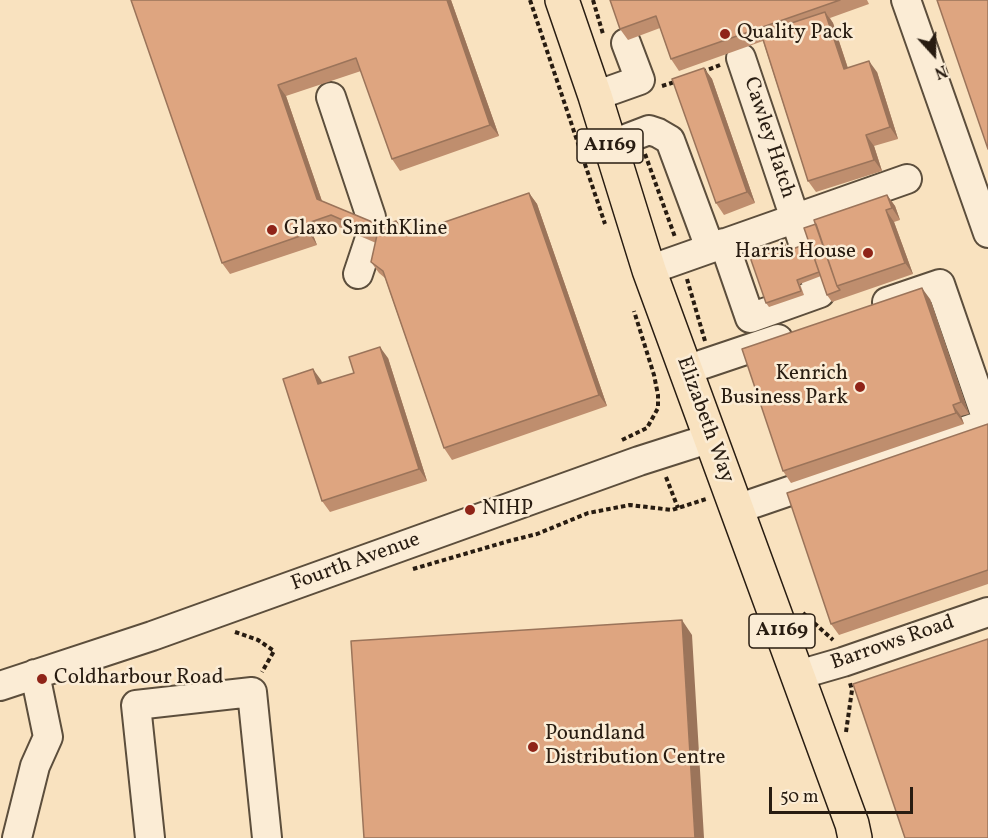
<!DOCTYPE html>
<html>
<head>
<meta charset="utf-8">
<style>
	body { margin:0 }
	#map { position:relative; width:988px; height:838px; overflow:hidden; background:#f9e2bf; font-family:Vollkorn,serif }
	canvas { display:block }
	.north { position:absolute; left:904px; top:24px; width:60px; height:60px; -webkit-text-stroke:4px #fbecd5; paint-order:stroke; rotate:159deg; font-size:16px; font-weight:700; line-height:24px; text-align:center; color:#281c11 }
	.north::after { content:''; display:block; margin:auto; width:21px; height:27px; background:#281c11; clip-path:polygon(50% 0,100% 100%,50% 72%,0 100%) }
	.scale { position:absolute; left:769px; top:787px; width:144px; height:27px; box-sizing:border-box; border:3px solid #281c11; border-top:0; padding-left:8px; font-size:18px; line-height:21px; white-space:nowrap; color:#281c11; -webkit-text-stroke:4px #fbecd5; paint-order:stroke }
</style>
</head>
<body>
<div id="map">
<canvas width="988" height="838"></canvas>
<div class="north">N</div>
<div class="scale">50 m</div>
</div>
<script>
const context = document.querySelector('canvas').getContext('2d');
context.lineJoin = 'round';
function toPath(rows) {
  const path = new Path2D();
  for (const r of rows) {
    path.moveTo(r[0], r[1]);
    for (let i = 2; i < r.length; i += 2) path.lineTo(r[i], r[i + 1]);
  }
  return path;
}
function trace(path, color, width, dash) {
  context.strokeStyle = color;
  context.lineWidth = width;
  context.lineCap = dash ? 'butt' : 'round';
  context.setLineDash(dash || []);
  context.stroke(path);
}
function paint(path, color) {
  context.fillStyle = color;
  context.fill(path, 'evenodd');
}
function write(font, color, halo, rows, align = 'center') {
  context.font = font + ' Vollkorn,serif';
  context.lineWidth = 5;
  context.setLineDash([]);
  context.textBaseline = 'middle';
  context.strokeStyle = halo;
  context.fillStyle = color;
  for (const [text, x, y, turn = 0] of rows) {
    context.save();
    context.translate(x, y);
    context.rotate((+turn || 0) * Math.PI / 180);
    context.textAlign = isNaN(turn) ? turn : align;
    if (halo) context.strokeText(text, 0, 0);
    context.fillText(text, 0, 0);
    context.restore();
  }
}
const minor = toPath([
	[906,0,988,233],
	[595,96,640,80,626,43],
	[331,97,371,217,371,228],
	[610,145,649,130,658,133,670,140,710,248],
	[724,243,750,318,820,293,741,58],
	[649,270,907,179],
	[358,274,369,241],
	[686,370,778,339],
	[737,509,988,423,940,284,887,302],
	[798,675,843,662,988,612],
	[0,686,152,636,639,461,711,438],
	[17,838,35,766,48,737,35,674],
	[150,838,136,705,252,692,267,838]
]);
const major = toPath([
	[562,0,595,96,649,270,852,824,855,838]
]);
trace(minor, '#5c4e3c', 32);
trace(major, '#281c11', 36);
trace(toPath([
	[530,0,605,224],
	[593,0,603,34],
	[702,72,720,65],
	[662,86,678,81],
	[645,154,675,237],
	[687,279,705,341],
	[622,440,647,428,658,408,658,395,654,375,634,311],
	[666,477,678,508],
	[413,569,509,541,537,534,588,513,630,505,672,510,706,499],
	[803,613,833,640],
	[235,632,258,640,274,651,262,672],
	[846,732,852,690,850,683]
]), '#281c11', 4, [4.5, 3]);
trace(minor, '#fbecd5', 28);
trace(major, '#f9e2bf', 33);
paint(toPath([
	[131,0,451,0,499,136,400,171,392,159,361,71,286,96,322,201,382,226,407,235,529,193,537,204,607,406,452,460,444,448,385,278,379,273,371,262,376,243,339,227,313,235,317,245,230,274,222,263],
	[610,0,867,0,869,4,830,18,833,23,848,68,877,72,898,139,874,146,882,171,816,192,808,181,763,41,679,71,671,59,660,28,628,40,620,29],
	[704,68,712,79,755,203,724,215,716,203],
	[887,195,895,206,900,220,894,222,913,274,832,302,827,295,821,276,800,284,804,295,769,307,766,303,788,248,789,251,809,243,816,224],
	[930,299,969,414,961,416,964,424,791,483,783,471],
	[388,358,427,481,330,512,322,501,321,380,322,383,354,373],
	[988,424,988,584,839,635,831,624]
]), '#bf8e6e');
paint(toPath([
	[447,0,451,0,499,136,490,125],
	[825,12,833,23,852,81,844,69],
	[869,61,877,72,898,139,890,127],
	[704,68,712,79,755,203,747,192],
	[278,85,286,96,325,210,317,199],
	[866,135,874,146,882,171,874,160],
	[529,193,537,204,607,406,599,395],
	[887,195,895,206,900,220,892,208],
	[886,210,894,222,913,274,905,263],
	[305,224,313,235,317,245,309,233],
	[922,288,930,299,969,414,961,402],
	[380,347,388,358,427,481,419,469],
	[313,369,321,380,326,395,318,384],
	[953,405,961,416,964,424,956,413],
	[682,620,692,635,704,838,695,838]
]), '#9b745a');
const building = toPath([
	[131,0,447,0,490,125,392,159,356,58,278,85,317,199,382,226,396,221,407,235,529,193,599,395,444,448,383,271,371,262,377,235,331,215,305,224,309,233,222,263,131,0],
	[610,0,840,0,671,59,656,16,620,29,610,0],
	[937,0,988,0,988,149,937,0],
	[825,12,844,69,869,61,890,127,866,135,874,160,808,181,761,33,825,12],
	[704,68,747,192,716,203,672,79,704,68],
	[887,195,892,208,886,210,905,263,837,286,814,220,887,195],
	[816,224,837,286,840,290,827,295,804,228,816,224],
	[809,243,819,272,797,280,801,291,766,303,750,257,785,244,787,251,809,243],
	[922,288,961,402,953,405,956,413,783,471,742,349,922,288],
	[380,347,419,469,322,501,283,379,313,369,318,384,354,373,349,357,380,347],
	[988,424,988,570,831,624,787,493,988,424],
	[682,620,695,838,364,838,351,641,682,620],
	[988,639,988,838,905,838,853,684,988,639]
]);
paint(building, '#dea580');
trace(building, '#9b745a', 1.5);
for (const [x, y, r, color] of [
	[725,34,6,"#8f2418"],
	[272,230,6,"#8f2418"],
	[868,253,6,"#8f2418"],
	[860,387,6,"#8f2418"],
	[470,510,6,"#8f2418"],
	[42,679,6,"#8f2418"],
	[533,747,6,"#8f2418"]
]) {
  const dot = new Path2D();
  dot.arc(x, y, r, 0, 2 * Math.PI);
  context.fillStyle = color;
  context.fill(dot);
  trace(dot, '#fbecd5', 2);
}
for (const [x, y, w] of [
	[610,146,66],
	[782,631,66]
]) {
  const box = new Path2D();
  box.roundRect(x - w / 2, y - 17, w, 34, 4.5);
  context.fillStyle = '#fbecd5';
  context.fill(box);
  trace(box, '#281c11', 1.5);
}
write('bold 20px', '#281c11', null, [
	["A1169",610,146],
	["A1169",782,631]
]);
write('21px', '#281c11', '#fbecd5', [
	["Quality Pack",737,34],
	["Glaxo SmithKline",284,230],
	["Harris House",856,253,"right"],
	["Kenrich",848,375,"right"],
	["Business Park",848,399,"right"],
	["NIHP",482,510],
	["Coldharbour Road",54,679],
	["Poundland",545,735],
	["Distribution Centre",545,759]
], 'left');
write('21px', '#281c11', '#fbecd5', [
	["Cawley Hatch",768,138,72],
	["Elizabeth Way",704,420,70],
	["Fourth Avenue",356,563,-20],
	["Barrows Road",893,644,-19]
]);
</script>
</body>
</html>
